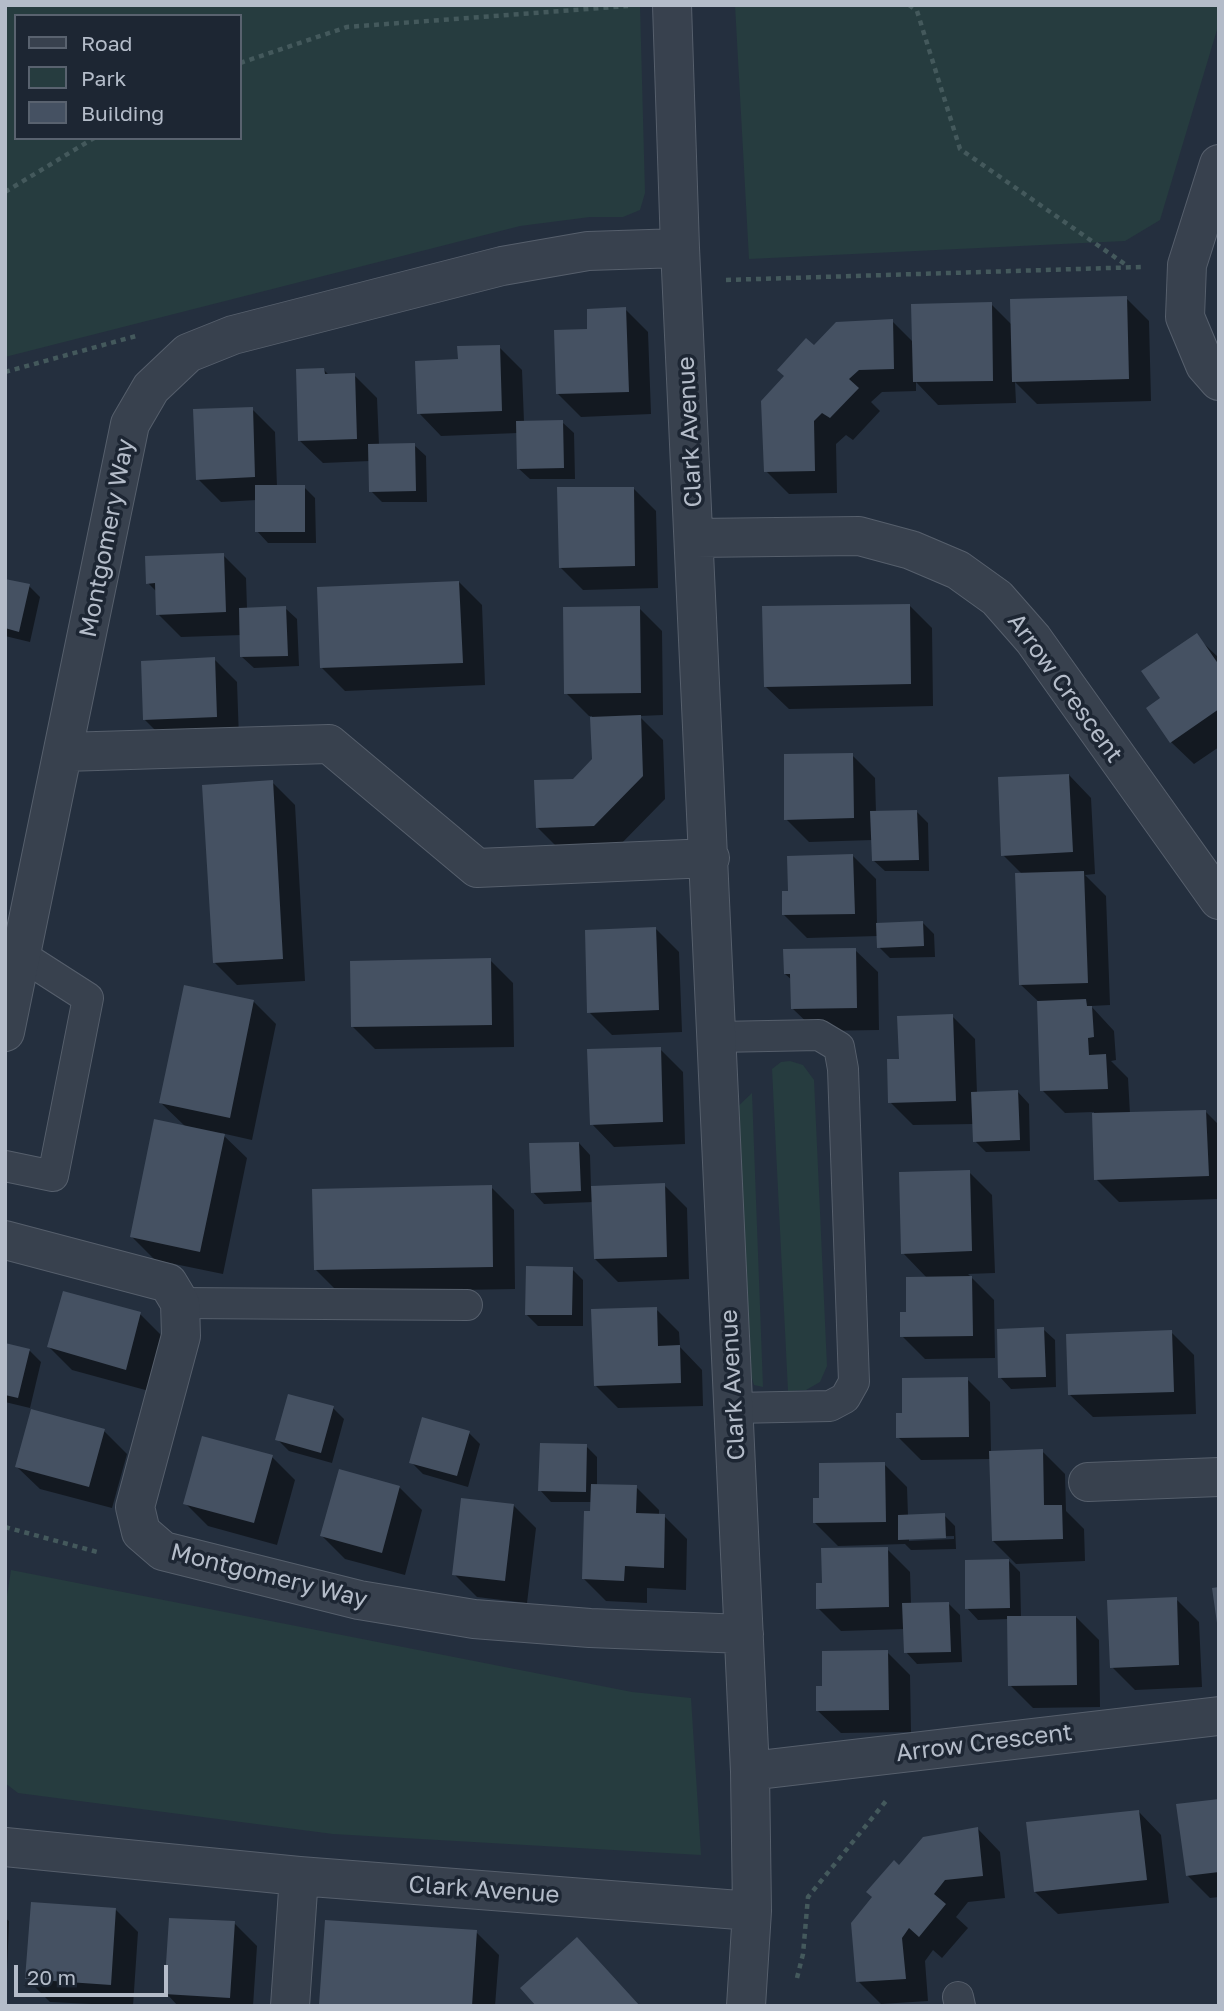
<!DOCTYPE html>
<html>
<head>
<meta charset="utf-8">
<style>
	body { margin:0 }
	#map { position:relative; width:1224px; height:2011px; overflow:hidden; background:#242f3e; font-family:"Golos Text",sans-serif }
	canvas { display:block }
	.frame { position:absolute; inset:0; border:7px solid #b4bcc9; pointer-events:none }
	.legend { position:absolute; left:14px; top:14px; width:228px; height:126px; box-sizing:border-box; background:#1d2633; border:2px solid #59626f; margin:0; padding:9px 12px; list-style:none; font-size:21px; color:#b4bcc9 }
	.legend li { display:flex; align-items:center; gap:14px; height:35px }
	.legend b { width:35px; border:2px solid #59626f }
	.scale { position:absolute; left:14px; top:1965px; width:154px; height:32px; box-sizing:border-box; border:4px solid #b4bcc9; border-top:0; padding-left:9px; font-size:21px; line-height:24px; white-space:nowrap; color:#b4bcc9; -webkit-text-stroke:5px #1d2633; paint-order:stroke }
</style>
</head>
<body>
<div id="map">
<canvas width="1224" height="2011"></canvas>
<div class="frame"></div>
<ul class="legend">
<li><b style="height:9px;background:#38414e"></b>Road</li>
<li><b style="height:19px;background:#263c3f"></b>Park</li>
<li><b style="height:19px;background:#455162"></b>Building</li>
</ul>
<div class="scale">20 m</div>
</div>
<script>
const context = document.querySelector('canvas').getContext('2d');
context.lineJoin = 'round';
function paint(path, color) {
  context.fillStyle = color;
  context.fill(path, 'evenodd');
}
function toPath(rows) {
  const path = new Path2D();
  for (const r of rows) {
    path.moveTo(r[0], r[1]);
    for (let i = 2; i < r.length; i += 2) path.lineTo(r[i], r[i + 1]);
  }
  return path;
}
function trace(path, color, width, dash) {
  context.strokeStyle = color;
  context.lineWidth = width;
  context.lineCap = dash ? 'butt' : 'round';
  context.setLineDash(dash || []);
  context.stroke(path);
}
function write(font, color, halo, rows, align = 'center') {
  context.font = font + ' "Golos Text",sans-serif';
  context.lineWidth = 7;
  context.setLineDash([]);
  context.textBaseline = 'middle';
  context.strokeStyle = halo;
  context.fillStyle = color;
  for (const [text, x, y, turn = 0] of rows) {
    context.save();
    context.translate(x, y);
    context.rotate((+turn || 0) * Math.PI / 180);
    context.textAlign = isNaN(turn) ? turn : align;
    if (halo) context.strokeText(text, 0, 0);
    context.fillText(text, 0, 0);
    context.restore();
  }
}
paint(toPath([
	[5,5,640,5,645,193,640,210,623,217,590,217,520,226,5,357],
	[16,16,240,16,240,138,16,138],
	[735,5,1219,5,1219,23,1160,220,1125,241,749,259],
	[790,1061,803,1065,814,1080,827,1366,820,1382,806,1390,788,1391,772,1069,781,1062],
	[752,1093,763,1387,754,1385,744,1351,732,1112],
	[11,1570,632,1692,691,1698,701,1855,333,1834,18,1793,5,1783,5,1609]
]), '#263c3f');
paint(toPath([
	[1126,298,1149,321,1151,401,1037,404,1015,382,1016,403,938,405,916,382,916,391,882,392,871,402,880,411,853,440,846,435,836,444,837,493,789,494,766,471,814,347,892,321,914,343,991,304,1013,326],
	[625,309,648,332,651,414,581,417,558,394],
	[499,347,522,370,524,422,562,422,574,433,575,479,530,479,518,468,518,433,441,436,419,413,459,361],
	[324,370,329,375,354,375,377,398,379,445,414,445,426,456,427,502,382,502,371,491,370,461,323,463,300,441],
	[252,409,275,432,277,487,304,487,315,498,316,543,268,543,257,531,257,500,221,502,198,479],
	[633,488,656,511,658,588,583,590,560,567],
	[223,555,246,578,247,609,285,608,297,619,299,666,254,668,242,657,242,635,181,637,158,614,157,592,148,583],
	[5,580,29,586,40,597,30,642,5,636],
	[459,582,482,605,485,685,345,691,322,668],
	[909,605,932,628,933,706,789,709,766,687],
	[639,608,662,631,663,715,639,716,663,740,665,799,617,848,560,850,537,827,573,780,594,760,592,716,589,716,566,693],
	[1196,636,1219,658,1219,747,1194,764,1171,742,1163,699],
	[214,659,237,682,239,739,167,742,144,719],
	[852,755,875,778,876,813,917,812,928,823,929,871,885,871,873,860,873,840,809,842,786,819],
	[1069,775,1091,798,1095,874,1085,875,1106,896,1110,1005,1091,1006,1114,1031,1116,1060,1111,1061,1128,1078,1130,1114,1206,1112,1219,1125,1219,1199,1119,1202,1096,1179,1094,1112,1065,1113,1042,1090,1039,1002,1021,985,1023,875,1003,855],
	[272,782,295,805,305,981,237,985,214,962],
	[853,856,876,879,877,925,923,923,934,934,935,957,890,958,879,947,878,936,807,938,784,915,790,892],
	[656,929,679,952,682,1032,612,1035,589,1012],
	[855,950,878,972,879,1030,816,1031,793,1009,792,980,785,974],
	[490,960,513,983,514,1047,375,1049,352,1026],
	[253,1001,276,1024,252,1140,221,1133,247,1158,223,1274,155,1260,132,1237,187,1128,161,1103],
	[952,1016,975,1039,977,1094,1018,1092,1029,1104,1030,1151,986,1152,975,1141,974,1124,913,1125,890,1102,900,1061],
	[660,1049,683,1072,685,1144,614,1147,592,1124],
	[579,1143,590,1155,591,1188,664,1185,687,1208,689,1279,618,1282,595,1259,594,1202,544,1204,533,1192],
	[969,1172,992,1195,995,1273,968,1274,994,1300,995,1358,925,1359,902,1336,908,1313,928,1279,903,1253],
	[491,1187,514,1210,515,1289,338,1292,315,1269],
	[572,1269,583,1280,583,1326,538,1326,526,1314],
	[656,1309,679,1332,680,1347,702,1370,703,1406,618,1408,595,1385],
	[140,1314,163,1337,149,1391,72,1370,49,1347],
	[1043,1329,1055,1340,1056,1387,1011,1389,1000,1377],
	[1171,1332,1194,1355,1196,1414,1093,1417,1070,1395],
	[5,1345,30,1351,41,1362,30,1408,5,1402],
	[967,1379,990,1402,991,1452,1042,1451,1065,1474,1066,1511,1084,1529,1085,1561,1016,1564,993,1541,991,1459,921,1460,898,1437],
	[333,1408,344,1419,332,1463,289,1451,277,1439],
	[104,1431,127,1454,112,1508,40,1489,17,1467],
	[469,1433,480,1444,468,1487,423,1474,411,1462],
	[586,1446,597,1457,597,1486,636,1487,659,1510,659,1516,664,1516,687,1539,686,1590,647,1588,647,1603,606,1601,583,1578,592,1502,551,1502,540,1490],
	[272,1457,295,1480,277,1545,208,1526,185,1503],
	[884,1464,907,1487,908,1516,944,1515,955,1526,956,1549,911,1550,905,1544,838,1546,815,1523,821,1500],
	[954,1536,954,1539,909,1541,909,1537],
	[399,1487,422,1510,405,1575,345,1559,322,1536],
	[513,1505,536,1528,527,1603,477,1597,454,1574],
	[887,1549,910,1572,911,1604,949,1604,960,1615,962,1662,917,1664,906,1652,905,1629,841,1631,818,1608,824,1585],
	[1009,1561,1020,1572,1021,1618,1076,1617,1099,1640,1100,1707,1033,1708,1010,1685,1009,1619,978,1620,967,1608],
	[1176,1599,1199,1622,1202,1687,1135,1690,1112,1667],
	[887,1652,910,1675,911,1732,841,1733,818,1711,824,1687],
	[1219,1801,1219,1897,1210,1898,1187,1875],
	[1139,1812,1161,1835,1169,1903,1058,1914,1035,1892],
	[978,1829,1000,1852,1005,1898,968,1902,956,1917,968,1928,942,1958,933,1950,925,1961,928,2001,881,2004,858,1981,899,1868],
	[115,1909,138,1932,133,2006,50,2002,27,1979],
	[5,1918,9,1921,6,1998,5,1998],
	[234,1923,257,1946,253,2006,178,2006,166,1993],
	[476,1932,499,1955,495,2006,321,2004]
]), '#0007');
paint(toPath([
	[1127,296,1129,379,1012,382,1010,299],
	[992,302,993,381,913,382,911,304],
	[626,307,629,392,556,394,554,330,587,329,587,309],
	[893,319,894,369,859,370,849,379,859,388,830,418,822,413,814,421,815,471,764,472,761,401,784,376,777,370,806,338,814,345,836,322],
	[500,345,502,411,417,414,415,361,458,359,457,346],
	[324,368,325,374,355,373,357,439,298,441,296,369],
	[253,407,255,477,196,480,193,409],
	[563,420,564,468,517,469,516,421],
	[415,443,416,491,369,492,368,444],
	[255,485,305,485,305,532,255,532],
	[557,487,634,487,635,566,559,568],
	[224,553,226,612,156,615,155,583,146,584,145,556],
	[5,579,30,584,19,632,5,628],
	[459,581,463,663,320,668,317,587],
	[910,604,911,684,764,687,762,606],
	[286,606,288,656,240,657,239,608],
	[640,606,641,693,564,694,563,607],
	[1197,633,1219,665,1219,709,1170,743,1146,708,1160,698,1141,671],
	[215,657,217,717,143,720,141,661],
	[641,715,643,776,594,826,536,828,534,780,573,779,592,759,590,717],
	[853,753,854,818,784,820,784,754],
	[1069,774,1073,852,1001,856,998,777],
	[273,780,283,959,213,963,202,785],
	[917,810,919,860,872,861,870,811],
	[853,854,855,914,782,915,782,891,788,891,787,856],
	[1084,871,1088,983,1019,985,1015,873],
	[923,921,924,946,877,948,876,923],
	[656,927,659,1010,587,1013,585,930],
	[856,948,857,1008,791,1009,790,974,784,974,783,949],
	[491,958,492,1025,351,1027,350,961],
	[184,985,254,1000,230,1118,159,1103],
	[1086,999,1087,1006,1092,1006,1094,1037,1088,1038,1089,1055,1106,1054,1108,1089,1040,1091,1037,1001],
	[953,1014,956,1101,888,1103,887,1059,899,1059,897,1016],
	[661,1047,663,1122,590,1125,587,1049],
	[1018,1090,1020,1140,973,1142,971,1092],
	[1206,1110,1209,1176,1094,1180,1092,1113],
	[154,1119,225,1134,200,1252,130,1237],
	[579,1142,581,1191,531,1193,529,1143],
	[970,1170,972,1251,901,1254,899,1172],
	[665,1183,667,1257,594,1259,591,1186],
	[492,1185,493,1267,314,1270,312,1189],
	[526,1266,573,1267,572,1315,525,1315],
	[972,1276,973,1336,900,1337,900,1312,906,1312,906,1277],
	[63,1291,141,1312,126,1370,47,1347],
	[657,1307,658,1346,680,1345,681,1383,594,1386,591,1309],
	[1044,1327,1046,1377,998,1378,997,1329],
	[1172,1330,1174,1392,1068,1395,1066,1334],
	[5,1343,30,1349,18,1398,5,1395],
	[968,1377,969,1437,896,1438,896,1413,902,1413,902,1378],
	[288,1394,334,1406,321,1453,275,1440],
	[31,1409,105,1429,89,1487,15,1467],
	[422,1417,470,1431,457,1476,409,1463],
	[202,1436,273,1455,254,1523,183,1504],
	[540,1443,587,1444,586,1492,538,1491],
	[1043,1449,1044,1505,1062,1505,1063,1539,992,1541,989,1451],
	[885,1462,886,1522,813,1523,813,1498,819,1498,819,1463],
	[339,1469,400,1486,382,1553,320,1536],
	[591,1484,637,1485,636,1513,665,1514,664,1568,625,1566,624,1581,582,1579,584,1511,590,1511],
	[461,1498,514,1504,505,1581,452,1575],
	[945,1513,946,1538,898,1540,898,1515],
	[888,1547,889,1607,816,1609,816,1583,822,1583,821,1548],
	[1009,1559,1010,1608,965,1609,965,1560],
	[1219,1587,1219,1623,1217,1623,1212,1588],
	[1177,1597,1179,1665,1110,1668,1107,1600],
	[949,1602,951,1652,904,1653,902,1603],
	[1007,1616,1076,1616,1077,1685,1008,1686],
	[888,1650,889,1710,816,1711,816,1686,822,1686,822,1651],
	[1219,1799,1219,1872,1186,1876,1176,1804],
	[1139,1810,1147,1880,1034,1892,1026,1822],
	[978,1827,983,1876,945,1880,934,1894,946,1904,919,1937,909,1928,902,1938,906,1979,856,1982,851,1923,872,1897,866,1892,894,1860,899,1865,923,1837],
	[31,1902,116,1908,111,1985,25,1979],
	[169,1918,235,1921,230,1998,164,1994],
	[325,1920,477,1930,472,2006,319,2005],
	[577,1937,640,2006,536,2006,520,1988]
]), '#455162');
const service = toPath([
	[717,1037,819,1035,839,1047,843,1069,854,1382,845,1398,830,1406,734,1408],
	[5,1166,53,1176,88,998,21,955],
	[180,1303,467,1305],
	[958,1997,960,2006]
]);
const minor = toPath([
	[672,5,680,248,750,1771,752,1911,746,2006],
	[1219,164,1187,265,1185,317,1205,365,1219,381],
	[695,538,859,536,911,550,958,570,997,598,1033,639,1219,900],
	[64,752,329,744,477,868,710,858],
	[5,1032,130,424,151,388,188,353,233,335,502,266,588,251,680,248],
	[5,1240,168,1283,180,1303,181,1336,135,1507,141,1532,163,1551,359,1600,474,1619,590,1628,744,1634],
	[1088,1482,1219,1477],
	[750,1771,1219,1716],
	[5,1847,299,1876,752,1911],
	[290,2006,299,1876]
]);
trace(service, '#565f6c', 32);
trace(minor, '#565f6c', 40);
trace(toPath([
	[909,5,917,11,960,149,1129,267],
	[240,63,347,27,628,6],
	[5,192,94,138],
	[726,280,1141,267],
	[5,372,136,336],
	[5,1527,101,1553],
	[797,1978,803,1954,808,1897,886,1801]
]), '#44595c', 4.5, [5, 5]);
trace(service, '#38414e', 30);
trace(minor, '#38414e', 38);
write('24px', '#b4bcc9', '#1d2633', [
	["Clark Avenue",690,432,-93],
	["Montgomery Way",107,538,-79],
	["Arrow Crescent",1065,688,54],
	["Clark Avenue",733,1385,-93],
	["Montgomery Way",269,1576,14],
	["Arrow Crescent",984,1743,-7],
	["Clark Avenue",484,1890,4]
]);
</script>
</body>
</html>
